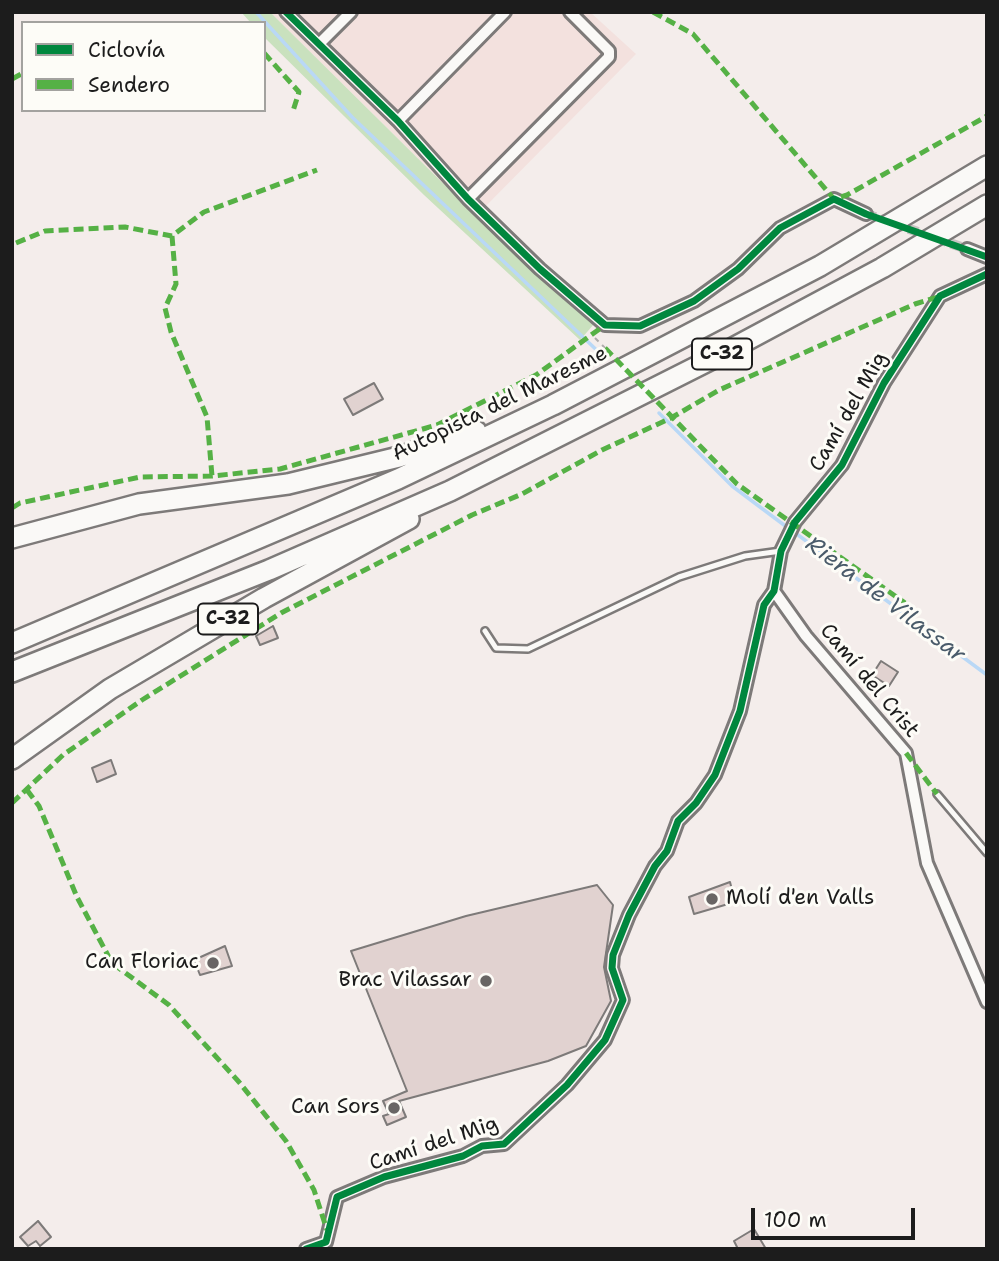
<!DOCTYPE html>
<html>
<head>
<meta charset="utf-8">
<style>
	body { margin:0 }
	#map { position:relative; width:999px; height:1261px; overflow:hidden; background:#f4edeb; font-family:"Shantell Sans",sans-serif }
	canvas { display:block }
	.frame { position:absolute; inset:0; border:14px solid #1c1c1c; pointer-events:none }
	.legend { position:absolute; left:21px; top:21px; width:245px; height:91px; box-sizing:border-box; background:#fdfcf7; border:2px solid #a3a29f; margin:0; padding:9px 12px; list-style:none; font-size:21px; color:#1c1c1c }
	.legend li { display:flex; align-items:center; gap:14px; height:35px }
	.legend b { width:35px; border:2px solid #a3a29f }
	.scale { position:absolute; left:751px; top:1208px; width:164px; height:32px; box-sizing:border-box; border:4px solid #1c1c1c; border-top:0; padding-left:9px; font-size:21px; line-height:24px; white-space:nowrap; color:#1c1c1c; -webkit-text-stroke:5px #fdfcf7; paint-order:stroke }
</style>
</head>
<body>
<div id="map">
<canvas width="999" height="1261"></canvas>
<div class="frame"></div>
<ul class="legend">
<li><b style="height:9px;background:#00873e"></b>Ciclovía</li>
<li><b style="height:9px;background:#55b145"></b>Sendero</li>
</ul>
<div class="scale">100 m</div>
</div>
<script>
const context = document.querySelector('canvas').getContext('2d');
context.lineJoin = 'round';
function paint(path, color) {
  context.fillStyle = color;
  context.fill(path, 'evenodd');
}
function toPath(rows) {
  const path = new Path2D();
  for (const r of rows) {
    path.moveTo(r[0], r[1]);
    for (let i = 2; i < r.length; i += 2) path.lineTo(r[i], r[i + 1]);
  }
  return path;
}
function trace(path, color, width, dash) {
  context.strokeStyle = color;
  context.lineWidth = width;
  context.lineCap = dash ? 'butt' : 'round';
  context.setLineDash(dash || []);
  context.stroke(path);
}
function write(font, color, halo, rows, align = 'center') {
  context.font = font + ' "Shantell Sans",sans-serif';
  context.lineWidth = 6;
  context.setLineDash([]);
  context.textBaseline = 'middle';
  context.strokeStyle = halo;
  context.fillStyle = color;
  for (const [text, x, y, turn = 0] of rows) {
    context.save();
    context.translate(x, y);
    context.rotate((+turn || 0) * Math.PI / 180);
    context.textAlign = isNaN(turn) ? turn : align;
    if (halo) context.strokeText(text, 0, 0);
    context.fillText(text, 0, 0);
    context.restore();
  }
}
paint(toPath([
	[270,12,590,12,636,54,476,216]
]), '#f3e1de');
paint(toPath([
	[241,12,270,12,476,216,595,323,580,340,424,195,264,37,264,23,251,23]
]), '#c9e1be');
trace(toPath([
	[256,12,352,117,606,359],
	[659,413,732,486,788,528],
	[794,532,987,675]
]), '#b9d8f6', 3.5);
const building = toPath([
	[374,383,383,399,353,415,344,399,374,383],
	[273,626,278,638,260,645,256,636,273,626],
	[881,661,898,672,889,686,872,675,881,661],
	[111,760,116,774,97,782,92,768,111,760],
	[730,882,735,902,694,914,689,897,730,882],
	[597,885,613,905,604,967,611,1001,586,1046,548,1061,399,1101,406,1117,387,1125,383,1116,389,1114,383,1101,407,1091,351,951,466,916,597,885],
	[225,946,232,966,200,975,194,960,225,946],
	[38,1221,51,1237,40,1246,36,1241,28,1246,20,1237,38,1221],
	[754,1229,766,1249,738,1249,734,1241,754,1229]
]);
paint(building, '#e1d2d0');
trace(building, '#7d7a79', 2);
trace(toPath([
	[866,214,967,249]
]), '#c9c3c2', 10, [10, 5]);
const service = toPath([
	[485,631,496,648,528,649,679,577,745,556,781,551],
	[937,794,987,853]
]);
const minor = toPath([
	[286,12,398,121,468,199,540,269,605,325,640,326,694,301,738,269,780,228,834,199,866,214],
	[319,44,351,12],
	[398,121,505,12],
	[468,199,609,57,609,51,570,12],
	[967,249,987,257],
	[774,591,806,636,906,753,927,863,987,1002],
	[306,1249,326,1242,337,1197,384,1177,463,1156,482,1146,504,1144,567,1085,605,1040,623,1000,612,968,613,955,629,915,655,866,667,851,678,821,696,803,715,775,740,711,764,605,774,591,781,551,795,522,842,465,884,383,940,296,987,274]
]);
const motorway = toPath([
	[12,538,139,504,288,484,399,457,476,431],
	[12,643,398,479,553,405,820,266,987,166],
	[12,672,269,570,450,491,714,358,882,268,987,205],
	[12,759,110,689,264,598,409,519]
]);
trace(service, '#7d7a79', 10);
trace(minor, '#7d7a79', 16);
trace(motorway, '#7d7a79', 24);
trace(toPath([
	[595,338,605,348]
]), '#aeacab', 2, [5, 5]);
trace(service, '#faf9f7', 5);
trace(minor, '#faf9f7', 10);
trace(motorway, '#faf9f7', 19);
trace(toPath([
	[653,12,693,34,834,199,847,195,987,116],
	[264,53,299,92,293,111],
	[12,79,23,73],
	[172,236,176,284,165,308,171,332,207,417,212,476],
	[16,243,45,231,125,227,172,236,204,212,317,170],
	[605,348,737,484,905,603],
	[12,508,20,503,140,477,212,476,280,469,437,425,536,375,605,325],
	[906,753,937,794],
	[27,790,39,806,77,897,112,963,169,1005,239,1082,286,1141,314,1190,327,1230],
	[12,803,63,755,142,700,281,613,472,515,522,494,602,450,671,418,719,390,915,304,938,297]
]), '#55b145', 5, [10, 5]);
trace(toPath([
	[286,12,398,121,468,199,540,269,605,325,640,326,694,301,738,269,780,228,834,199,866,214,987,257],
	[306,1249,326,1242,337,1197,384,1177,463,1156,482,1146,504,1144,567,1085,605,1040,623,1000,612,968,613,955,629,915,655,866,667,851,678,821,696,803,715,775,740,711,764,605,774,591,781,551,795,522,842,465,884,383,940,296,987,274]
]), '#00873e', 7);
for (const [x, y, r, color] of [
	[712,899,7,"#686564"],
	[213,963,7,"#686564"],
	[486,981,7,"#686564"],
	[394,1108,7,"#686564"]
]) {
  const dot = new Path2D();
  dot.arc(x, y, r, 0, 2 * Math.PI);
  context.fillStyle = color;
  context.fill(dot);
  trace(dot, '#fdfcf7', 2.5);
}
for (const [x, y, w] of [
	[722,354,60],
	[228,619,60]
]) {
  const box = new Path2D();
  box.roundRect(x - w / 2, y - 15.5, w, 31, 5);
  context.fillStyle = '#fdfcf7';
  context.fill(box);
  trace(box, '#1c1c1c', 2);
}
write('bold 19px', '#1c1c1c', null, [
	["C-32",722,354],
	["C-32",228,619]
]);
write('21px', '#1c1c1c', '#fdfcf7', [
	["Autopista del Maresme",500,404,-26],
	["Camí del Mig",849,412,-60],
	["Camí del Crist",869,681,50],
	["Camí del Mig",434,1144,-18]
]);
write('21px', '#1c1c1c', '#fdfcf7', [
	["Molí d'en Valls",726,899,"left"],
	["Can Floriac",199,963],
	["Brac Vilassar",472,981],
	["Can Sors",380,1108]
], 'right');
write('italic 23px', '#4a5b6a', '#fdfcf7', [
	["Riera de Vilassar",885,600,37]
]);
</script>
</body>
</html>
